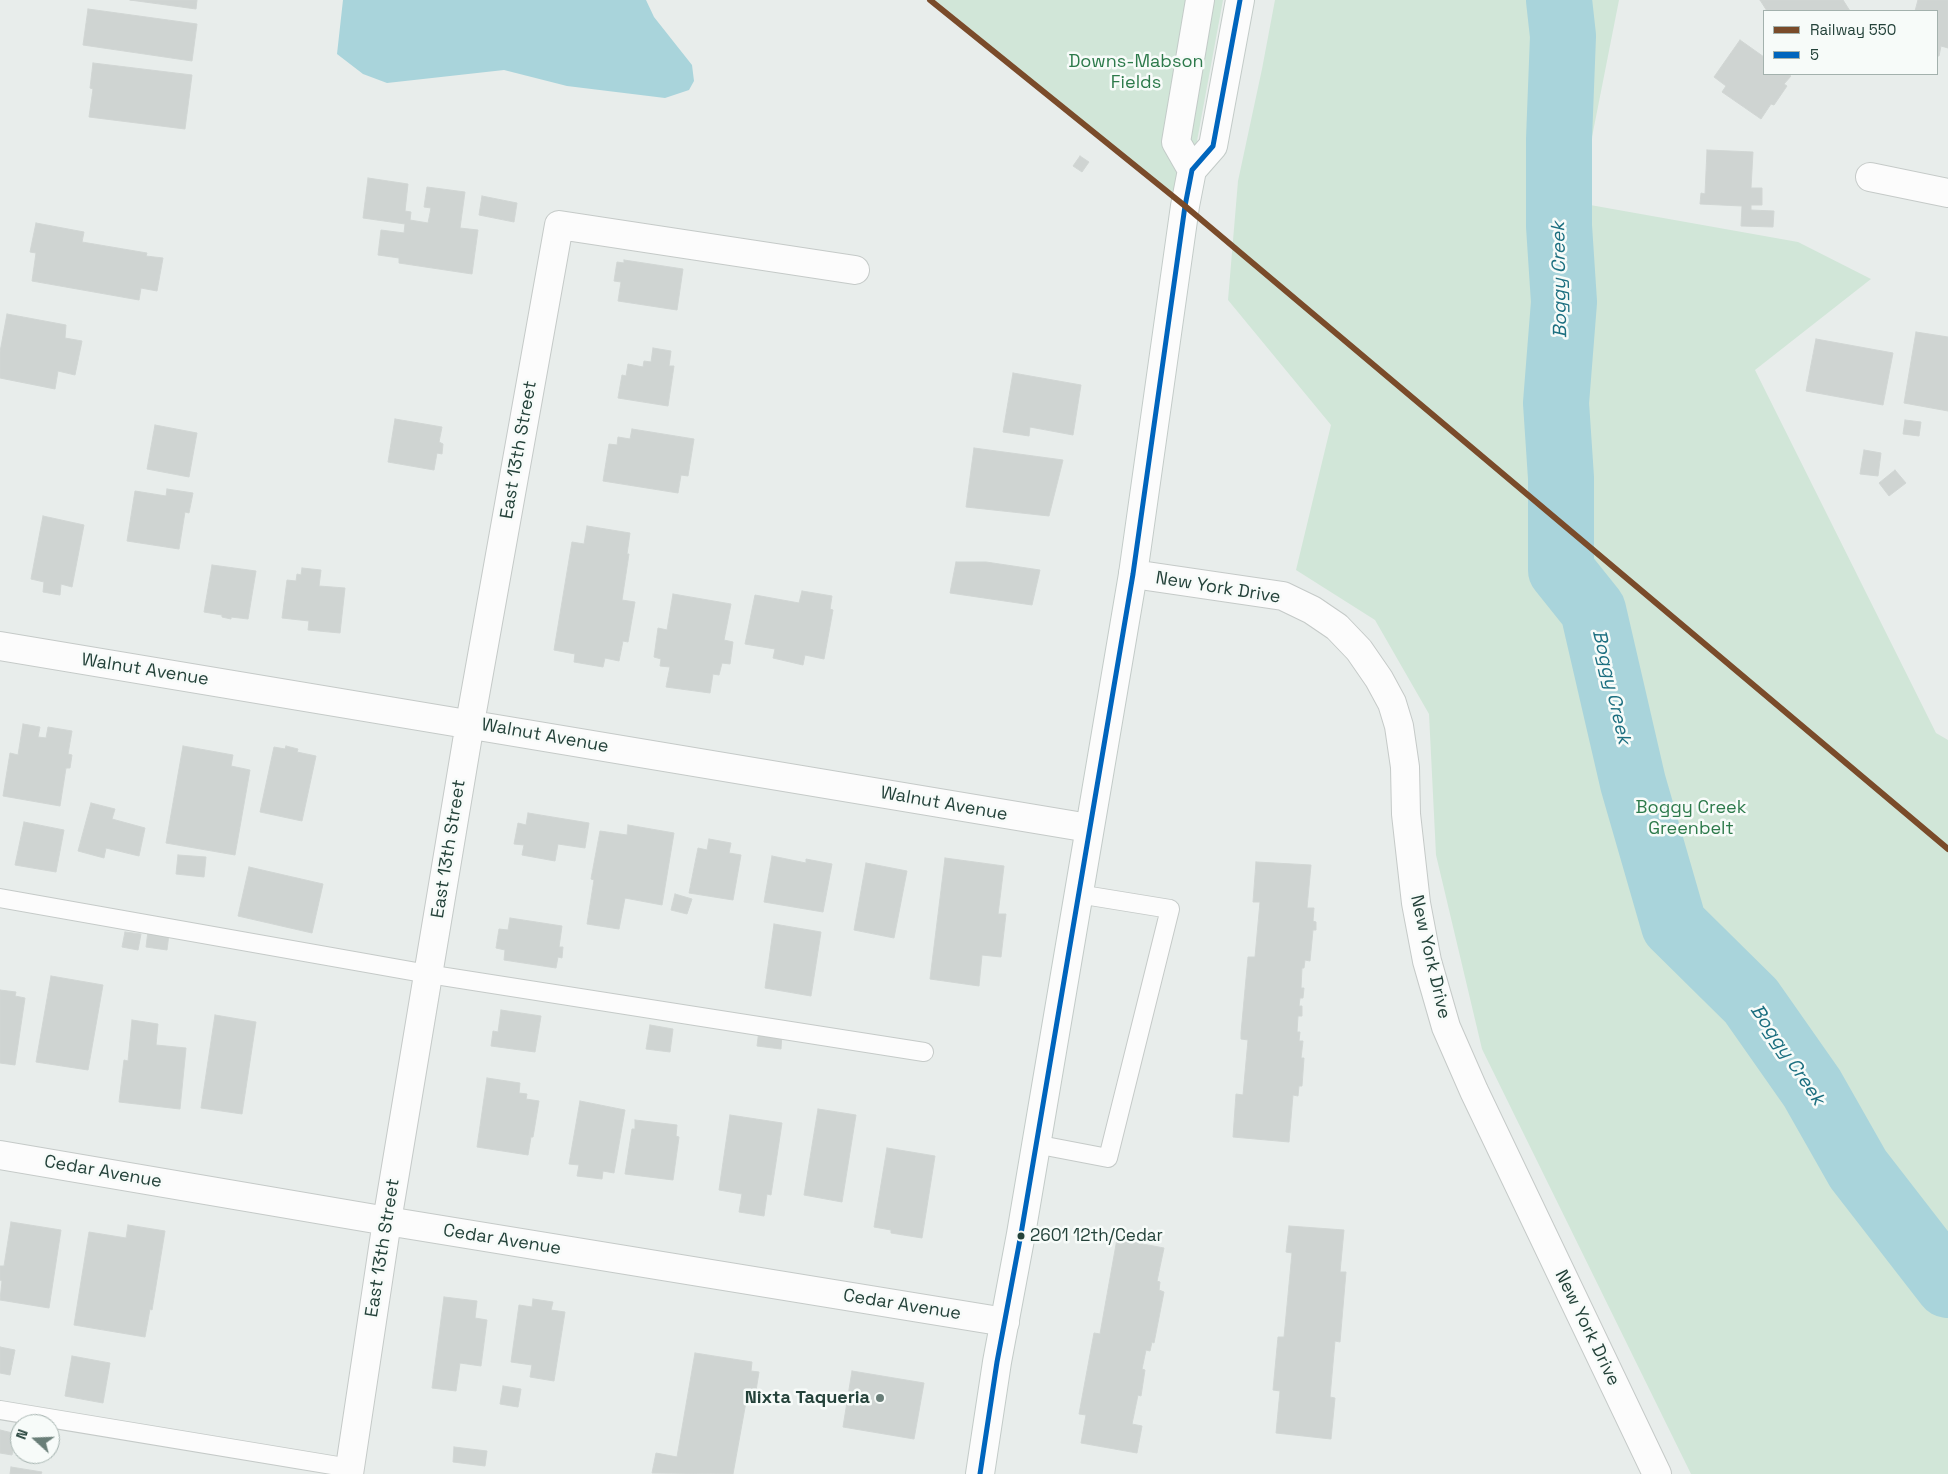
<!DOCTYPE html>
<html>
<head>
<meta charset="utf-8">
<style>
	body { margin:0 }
	#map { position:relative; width:1948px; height:1474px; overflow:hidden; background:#e8edeb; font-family:"Space Grotesk",sans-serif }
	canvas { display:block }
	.legend { position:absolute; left:1763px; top:10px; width:175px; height:65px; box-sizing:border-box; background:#f7fbf9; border:1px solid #a3b1ad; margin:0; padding:6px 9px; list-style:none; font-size:15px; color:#24423a }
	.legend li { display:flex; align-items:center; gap:10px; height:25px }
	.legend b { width:25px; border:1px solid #a3b1ad }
	.north { position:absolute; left:10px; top:1414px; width:50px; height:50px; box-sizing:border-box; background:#f7fbf9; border:1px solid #a3b1ad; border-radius:50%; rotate:290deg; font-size:14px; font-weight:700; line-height:20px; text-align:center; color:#24423a }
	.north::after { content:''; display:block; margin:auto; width:18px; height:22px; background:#697e78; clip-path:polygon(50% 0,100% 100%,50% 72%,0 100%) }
</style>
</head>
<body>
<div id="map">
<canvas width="1948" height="1474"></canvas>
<ul class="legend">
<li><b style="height:6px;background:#7a4b2a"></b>Railway 550</li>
<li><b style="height:6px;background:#0065bd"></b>5</li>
</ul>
<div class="north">N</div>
</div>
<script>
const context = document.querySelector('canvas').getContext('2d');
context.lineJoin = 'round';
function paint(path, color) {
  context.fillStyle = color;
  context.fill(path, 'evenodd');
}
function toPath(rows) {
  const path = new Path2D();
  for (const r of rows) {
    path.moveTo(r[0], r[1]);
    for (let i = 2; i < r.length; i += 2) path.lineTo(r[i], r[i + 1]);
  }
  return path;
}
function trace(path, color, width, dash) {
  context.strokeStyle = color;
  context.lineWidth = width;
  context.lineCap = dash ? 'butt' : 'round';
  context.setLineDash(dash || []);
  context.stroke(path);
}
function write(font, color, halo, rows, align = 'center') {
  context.font = font + ' "Space Grotesk",sans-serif';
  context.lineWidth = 5;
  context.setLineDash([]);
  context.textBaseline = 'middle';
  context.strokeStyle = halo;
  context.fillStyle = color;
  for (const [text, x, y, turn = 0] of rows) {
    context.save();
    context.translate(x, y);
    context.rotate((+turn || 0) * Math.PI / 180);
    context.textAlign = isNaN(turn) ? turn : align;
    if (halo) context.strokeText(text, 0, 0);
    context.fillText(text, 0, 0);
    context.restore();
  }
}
paint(toPath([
	[935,0,1223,0,1185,206],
	[1275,0,1619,0,1579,203,1798,242,1871,279,1755,370,1936,733,1948,740,1948,1474,1691,1474,1482,1049,1436,855,1429,714,1375,620,1296,570,1331,425,1228,300,1238,181,1262,69]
]), '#d1e6d8');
paint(toPath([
	[343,0,646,0,654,17,692,65,694,81,689,90,665,98,567,86,504,70,387,83,363,74,337,54]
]), '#a9d4db');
trace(toPath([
	[1559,0,1563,36,1559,139,1559,226,1564,302,1556,403,1561,478,1561,570,1593,610,1633,783,1674,925,1751,1001,1812,1088,1858,1169,1948,1285]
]), '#a9d4db', 66);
const building = toPath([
	[130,0,197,0,196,9,130,0],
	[1760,0,1843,0,1850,11,1767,11,1760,0],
	[1918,0,1948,0,1948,48,1941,46,1939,56,1937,56,1937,11,1915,11,1918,0],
	[88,9,197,24,192,61,83,45,88,9],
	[1740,40,1764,57,1764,74,1788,74,1791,76,1784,84,1787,86,1774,105,1771,104,1761,119,1722,92,1726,86,1714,77,1740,40],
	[93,63,192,75,185,129,89,117,93,89,90,88,93,63],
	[1707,150,1753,152,1751,188,1762,188,1762,205,1751,205,1751,210,1774,211,1773,227,1741,226,1742,206,1700,204,1701,193,1705,194,1707,150],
	[1080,156,1089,162,1082,172,1073,166,1080,156],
	[368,178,408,184,405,211,411,212,410,220,428,223,431,208,424,207,427,187,465,192,460,228,478,230,472,274,399,263,399,258,378,255,381,230,404,233,405,224,363,218,368,178],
	[482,196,517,203,514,222,479,215,482,196],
	[36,223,84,232,82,242,147,253,146,256,163,258,157,291,141,288,139,300,32,281,36,253,30,252,36,223],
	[624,260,683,269,677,310,618,301,621,282,614,281,617,262,624,263,624,260],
	[7,314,66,325,65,338,82,341,75,375,58,371,55,389,0,378,0,352,7,314],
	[1916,332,1948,337,1948,411,1904,403,1916,332],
	[1816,339,1893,353,1883,405,1806,391,1816,339],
	[653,348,671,351,669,366,674,366,668,406,618,398,622,375,626,376,628,364,643,367,644,361,651,362,653,348],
	[1013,373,1081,385,1073,435,1030,427,1029,436,1003,432,1013,373],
	[395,419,442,427,439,442,443,444,442,454,437,453,434,470,388,462,395,419],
	[1905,420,1921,422,1919,436,1903,434,1905,420],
	[155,425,197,433,189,477,147,469,155,425],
	[632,429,694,439,688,476,681,475,678,493,603,481,609,444,617,445,618,437,630,439,632,429],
	[974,448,1063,460,1049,516,966,507,974,448],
	[1864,450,1881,453,1878,476,1860,474,1864,450],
	[1895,470,1906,483,1889,496,1879,483,1895,470],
	[167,489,193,493,189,513,185,512,179,549,127,541,135,491,166,496,167,489],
	[43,516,84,525,72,587,61,584,60,595,43,592,44,582,31,579,43,516],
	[587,526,630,533,627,554,629,554,622,600,635,602,628,642,623,641,619,661,605,658,603,667,574,662,575,654,554,650,572,542,584,544,587,526],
	[956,562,986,562,1040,570,1032,605,950,593,956,562],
	[212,565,256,571,248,619,231,617,231,619,222,617,222,615,204,612,212,565],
	[302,568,321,570,319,586,345,588,340,633,308,630,309,621,282,618,287,580,296,581,297,574,301,575,302,568],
	[802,591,832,596,830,609,833,610,824,659,805,655,803,665,773,658,775,649,745,644,755,595,799,603,802,591],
	[673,594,731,604,724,640,733,642,730,664,722,663,719,675,713,674,710,693,666,687,670,667,660,666,661,659,654,657,658,628,667,630,673,594],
	[23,724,40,727,38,737,46,738,48,727,72,731,68,754,72,755,70,768,66,768,60,806,3,796,10,753,18,755,23,724],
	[183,746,233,755,231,766,250,770,235,855,166,843,183,746],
	[286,746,298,749,297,752,316,756,302,821,260,812,274,747,285,749,286,746],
	[91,803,115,809,112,819,145,828,139,856,106,848,104,858,78,851,91,803],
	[528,813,589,823,585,848,558,844,555,861,522,855,524,845,514,844,518,823,526,825,528,813],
	[24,822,64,830,56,872,15,865,24,822],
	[628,825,674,833,662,905,625,898,619,929,587,924,594,880,591,879,600,831,627,835,628,825],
	[709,839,731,843,729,853,741,855,733,900,689,893,698,848,707,850,709,839],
	[178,855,206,857,204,877,176,874,178,855],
	[772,856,806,863,806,859,832,864,823,912,764,902,772,856],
	[945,858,1004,866,998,914,1006,914,1001,957,982,955,979,986,930,979,945,858],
	[1256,862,1311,865,1307,908,1314,908,1313,921,1316,922,1316,930,1313,930,1310,961,1305,960,1304,968,1302,968,1301,988,1304,988,1303,998,1300,998,1299,1006,1302,1006,1302,1016,1298,1016,1297,1032,1300,1032,1299,1041,1303,1041,1301,1058,1304,1058,1302,1086,1299,1086,1298,1096,1293,1095,1289,1142,1233,1137,1236,1094,1243,1095,1248,1040,1241,1039,1241,1033,1248,957,1255,957,1260,902,1253,902,1256,862],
	[866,863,907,871,894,938,854,930,866,863],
	[249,867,323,884,312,933,238,916,249,867],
	[675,894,692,899,687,914,671,910,675,894],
	[510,918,562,926,559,947,563,947,562,958,558,957,556,968,504,960,505,950,496,948,499,929,508,930,510,918],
	[774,924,821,932,811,996,765,988,774,924],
	[148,931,169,934,167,950,146,947,148,931],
	[125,932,141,934,138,950,122,947,125,932],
	[51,976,103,985,88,1070,36,1062,51,976],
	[0,990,16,992,15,996,25,998,15,1065,0,1063,0,990],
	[501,1010,541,1016,535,1052,491,1046,493,1031,498,1032,501,1010],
	[215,1015,256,1022,242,1114,201,1108,215,1015],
	[132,1020,158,1024,156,1045,186,1048,180,1109,119,1102,124,1060,128,1061,132,1020],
	[650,1025,673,1029,670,1052,646,1049,650,1025],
	[759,1030,782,1033,781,1049,757,1046,759,1030],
	[487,1078,520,1083,519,1093,527,1094,526,1099,539,1101,533,1137,531,1137,528,1155,477,1147,487,1078],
	[580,1101,625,1110,614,1173,603,1171,602,1179,577,1176,579,1165,569,1164,580,1101],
	[818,1109,856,1115,842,1202,804,1195,818,1109],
	[730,1115,782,1123,771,1195,767,1194,764,1216,739,1212,742,1194,719,1190,730,1115],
	[635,1120,677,1125,676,1136,679,1137,673,1180,625,1174,632,1129,635,1129,635,1120],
	[887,1148,935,1156,922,1238,891,1233,891,1230,874,1227,887,1148],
	[11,1222,61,1230,49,1308,0,1300,2,1281,0,1280,0,1266,4,1266,11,1222],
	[128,1225,165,1231,152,1310,150,1309,145,1337,74,1325,89,1232,126,1238,128,1225],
	[1289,1226,1344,1230,1340,1272,1346,1272,1340,1342,1335,1341,1330,1397,1335,1398,1331,1439,1276,1433,1280,1391,1273,1390,1278,1337,1284,1337,1292,1253,1286,1252,1289,1226],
	[1117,1239,1164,1248,1157,1281,1160,1282,1159,1290,1164,1292,1154,1343,1152,1342,1150,1351,1146,1350,1142,1369,1145,1370,1141,1396,1138,1395,1132,1424,1142,1426,1137,1453,1081,1443,1086,1415,1079,1414,1094,1333,1100,1334,1117,1239],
	[444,1297,477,1301,475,1318,487,1320,481,1366,460,1363,456,1391,432,1388,444,1297],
	[533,1299,553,1302,551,1310,565,1312,554,1381,530,1377,532,1365,511,1362,519,1305,532,1307,533,1299],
	[0,1347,15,1350,10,1375,0,1373,0,1347],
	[695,1353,752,1362,751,1371,759,1372,754,1403,746,1402,733,1474,652,1473,656,1453,677,1457,695,1353],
	[72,1356,110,1363,103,1403,65,1396,72,1356],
	[852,1371,924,1383,914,1439,843,1427,852,1371],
	[503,1386,521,1389,518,1407,500,1404,503,1386],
	[0,1430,17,1434,12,1455,0,1453,0,1430],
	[454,1447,487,1451,485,1466,453,1462,454,1447],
	[11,1467,42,1472,41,1474,10,1474,11,1467]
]);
paint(building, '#cfd4d2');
trace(building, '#d1d6d4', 1);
const lane = toPath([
	[0,898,428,974,924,1052],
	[1035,1144,1108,1158,1170,909,1078,894],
	[0,1410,350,1468]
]);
const street = toPath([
	[1870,177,1948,193],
	[1133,574,1283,596,1312,610,1337,627,1359,650,1379,679,1392,703,1399,726,1405,767,1406,814,1416,903,1427,961,1446,1027,1474,1091,1657,1474],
	[0,646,1089,828],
	[0,1155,387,1221,1005,1322],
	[349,1474,387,1221,470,723,559,225,855,270]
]);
const secondary = toPath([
	[1192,170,1176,142,1200,0],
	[980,1474,997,1362,1021,1234,1133,574,1185,206,1192,170,1213,146,1240,0]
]);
trace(lane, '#c5cac8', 20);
trace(street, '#c5cac8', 30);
trace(secondary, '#c3cbc8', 30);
trace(lane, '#fcfcfc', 18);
trace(street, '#fcfcfc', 28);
trace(secondary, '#fcfcfc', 28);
trace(toPath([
	[980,1474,997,1362,1021,1234,1133,574,1185,206,1192,170,1213,146,1240,0]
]), '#0065bd', 5);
trace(toPath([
	[930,0,1185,206,1948,849]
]), '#7a4b2a', 6);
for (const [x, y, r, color] of [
	[1021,1236,4.5,"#24423a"],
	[880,1398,5,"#697e78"]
]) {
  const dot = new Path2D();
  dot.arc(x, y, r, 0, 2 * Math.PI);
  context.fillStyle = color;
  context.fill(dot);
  trace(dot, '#f7fbf9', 2);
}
write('17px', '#24423a', '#f7fbf9', [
	["2601 12th/Cedar",1030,1236]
], 'left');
write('18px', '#2d7a4b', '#f7fbf9', [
	["Downs-Mabson",1136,62],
	["Fields",1136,83],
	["Boggy Creek",1691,808],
	["Greenbelt",1691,829]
]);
write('18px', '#24423a', '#f7fbf9', [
	["East 13th Street",519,450,-80],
	["New York Drive",1218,588,9],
	["Walnut Avenue",145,670,9],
	["Walnut Avenue",545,736,10],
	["Walnut Avenue",944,804,10],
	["East 13th Street",449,849,-81],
	["New York Drive",1430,957,77],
	["Cedar Avenue",103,1172,10],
	["Cedar Avenue",502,1240,9],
	["East 13th Street",383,1248,-81],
	["Cedar Avenue",902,1305,9],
	["New York Drive",1587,1328,64]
]);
write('bold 18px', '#24423a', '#f7fbf9', [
	["Nixta Taqueria",870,1398]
], 'right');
write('italic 19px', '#1c6f80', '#f7fbf9', [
	["Boggy Creek",1560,280,-91],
	["Boggy Creek",1611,687,77],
	["Boggy Creek",1787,1055,56]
]);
</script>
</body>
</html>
